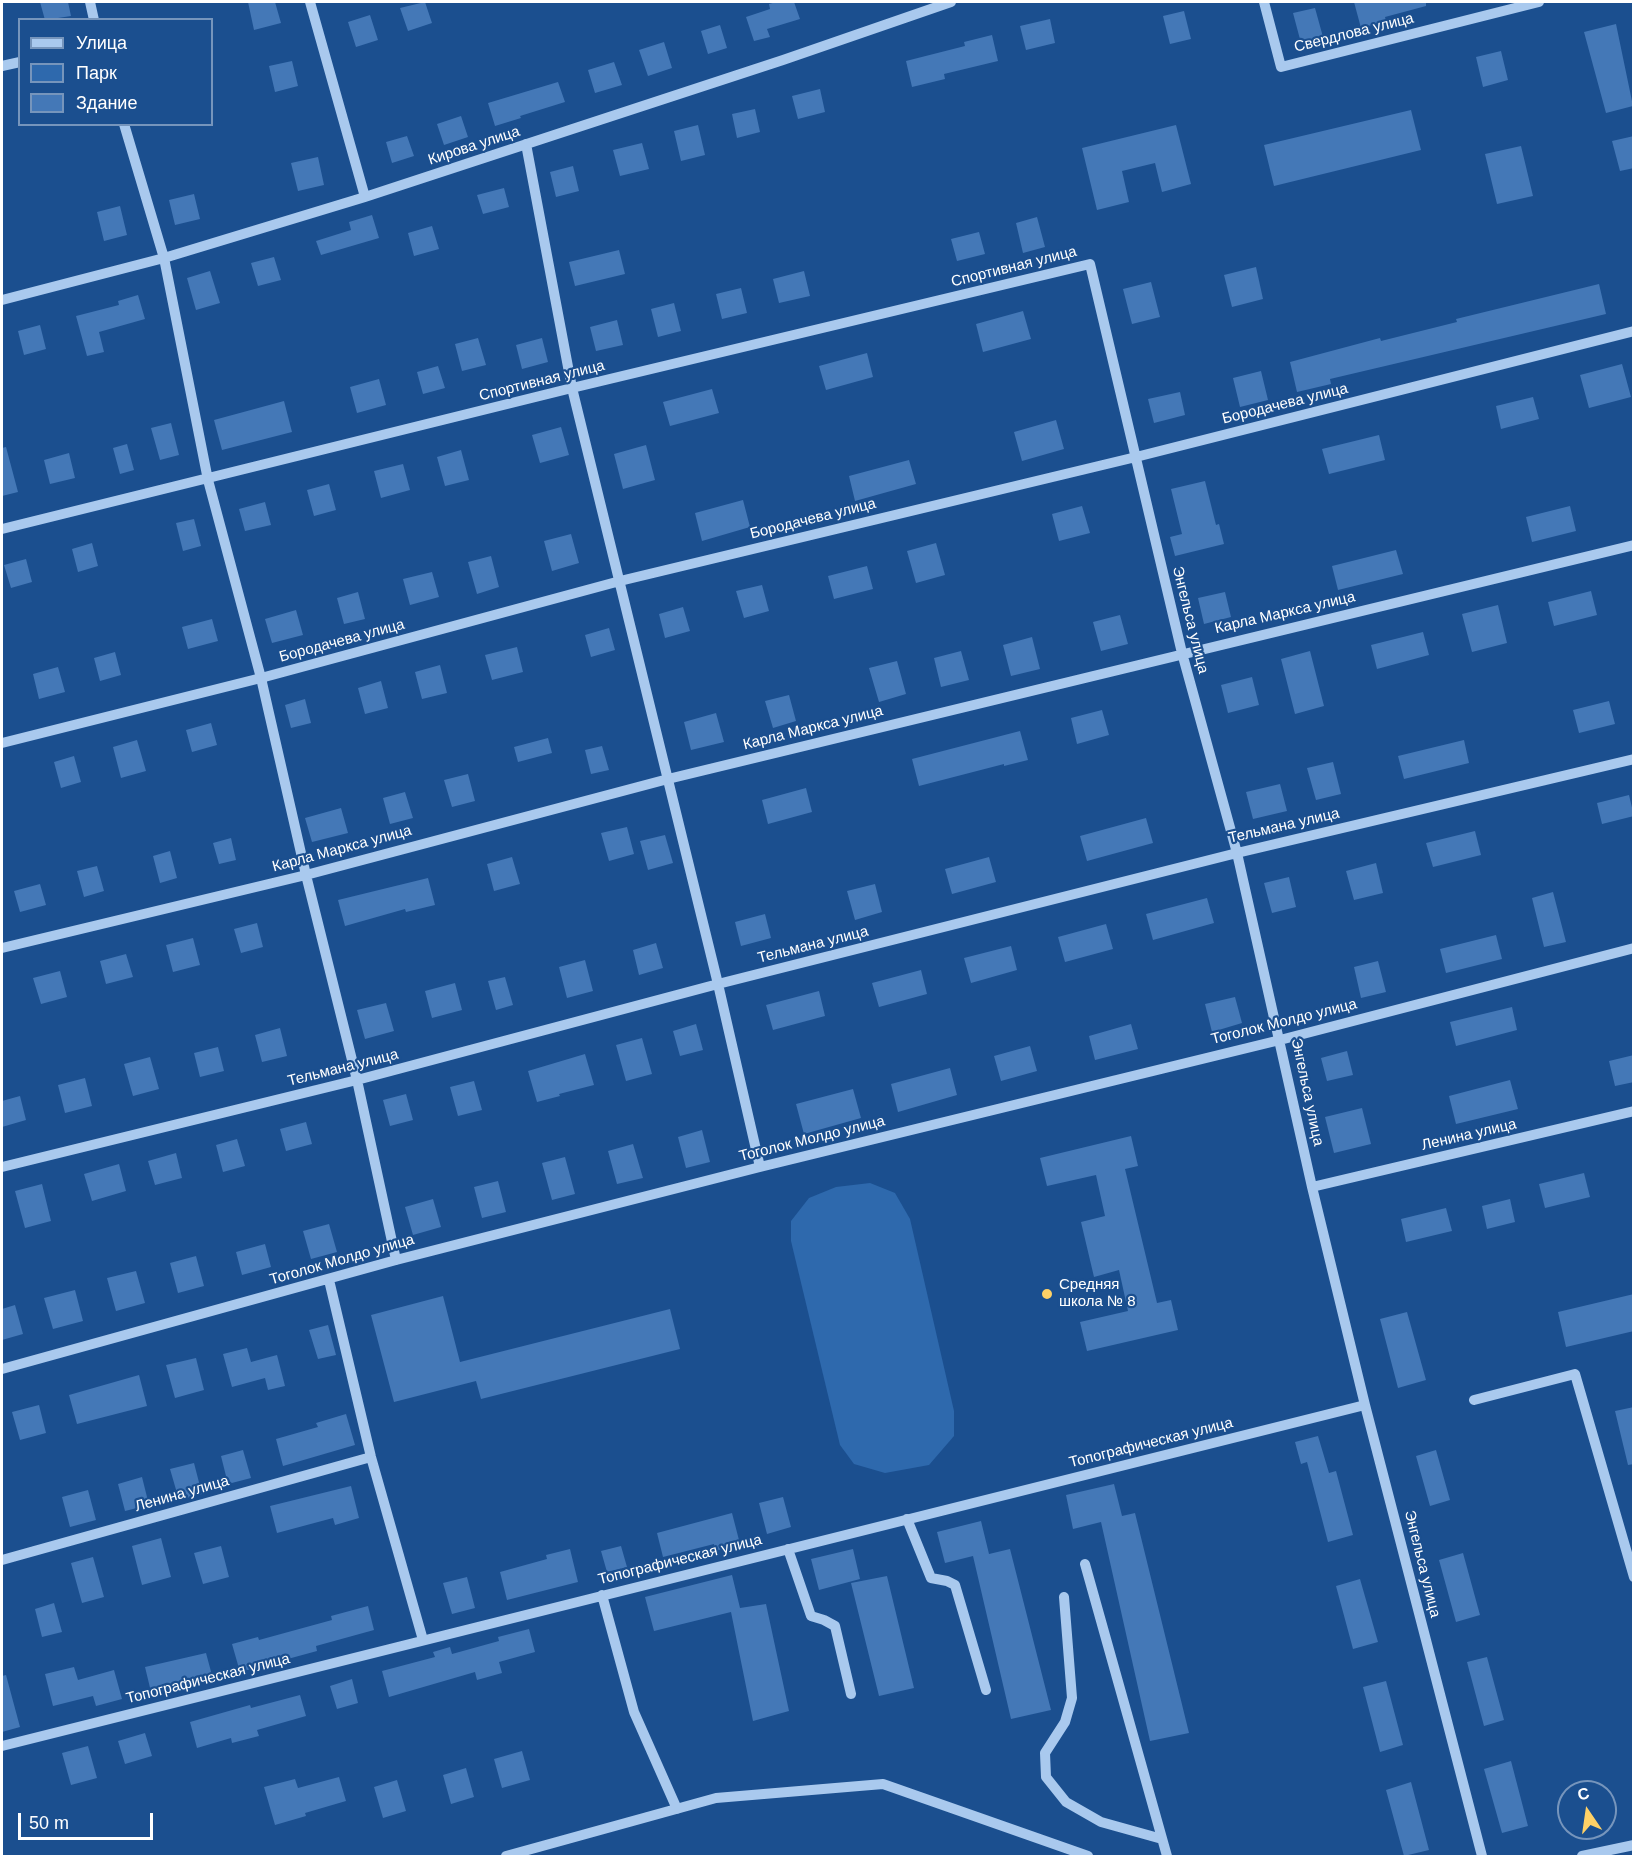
<!DOCTYPE html>
<html>
<head>
<meta charset="utf-8">
<style>
	body { margin:0 }
	#map { position:relative; width:1635px; height:1858px; overflow:hidden; background:#1b4f8f; font-family:Arial,sans-serif }
	canvas { display:block }
	.frame { position:absolute; inset:0; border:3px solid #fff; pointer-events:none }
	.legend { position:absolute; left:18px; top:18px; width:195px; height:108px; box-sizing:border-box; background:#1b4f8f; border:2px solid #7695bc; margin:0; padding:8px 10px; list-style:none; font-size:18px; color:#fff }
	.legend li { display:flex; align-items:center; gap:12px; height:30px }
	.legend b { width:30px; border:2px solid #7695bc }
	.north { position:absolute; left:1557px; top:1780px; width:60px; height:60px; box-sizing:border-box; background:#1b4f8f; border:2px solid #7695bc; border-radius:50%; rotate:347deg; font-size:16px; font-weight:700; line-height:24px; text-align:center; color:#fff }
	.north::after { content:''; display:block; margin:auto; width:21px; height:27px; background:#ffd166; clip-path:polygon(50% 0,100% 100%,50% 72%,0 100%) }
	.scale { position:absolute; left:18px; top:1813px; width:135px; height:27px; box-sizing:border-box; border:3px solid #fff; border-top:0; padding-left:8px; font-size:18px; line-height:21px; white-space:nowrap; color:#fff; -webkit-text-stroke:4px #1b4f8f; paint-order:stroke }
</style>
</head>
<body>
<div id="map">
<canvas width="1635" height="1858"></canvas>
<div class="frame"></div>
<ul class="legend">
<li><b style="height:8px;background:#a9c9ee"></b>Улица</li>
<li><b style="height:16px;background:#2e69ad"></b>Парк</li>
<li><b style="height:16px;background:#4478b7"></b>Здание</li>
</ul>
<div class="north">С</div>
<div class="scale">50 m</div>
</div>
<script>
const context = document.querySelector('canvas').getContext('2d');
context.lineJoin = 'round';
function paint(path, color) {
  context.fillStyle = color;
  context.fill(path, 'evenodd');
}
function toPath(rows) {
  const path = new Path2D();
  for (const r of rows) {
    path.moveTo(r[0], r[1]);
    for (let i = 2; i < r.length; i += 2) path.lineTo(r[i], r[i + 1]);
  }
  return path;
}
function trace(path, color, width, dash) {
  context.strokeStyle = color;
  context.lineWidth = width;
  context.lineCap = dash ? 'butt' : 'round';
  context.setLineDash(dash || []);
  context.stroke(path);
}
function write(font, color, halo, rows, align = 'center') {
  context.font = font + ' Arial,sans-serif';
  context.lineWidth = 4.5;
  context.setLineDash([]);
  context.textBaseline = 'middle';
  context.strokeStyle = halo;
  context.fillStyle = color;
  for (const [text, x, y, turn = 0] of rows) {
    context.save();
    context.translate(x, y);
    context.rotate((+turn || 0) * Math.PI / 180);
    context.textAlign = isNaN(turn) ? turn : align;
    if (halo) context.strokeText(text, 0, 0);
    context.fillText(text, 0, 0);
    context.restore();
  }
}
paint(toPath([
	[870,1183,895,1193,910,1219,954,1411,954,1436,929,1465,885,1473,854,1464,840,1445,791,1241,791,1221,809,1198,836,1187]
]), '#2e69ad');
paint(toPath([
	[40,2,68,2,71,16,45,20],
	[248,2,275,2,281,23,254,30],
	[425,2,432,23,408,31,400,8],
	[776,2,794,2,800,19,767,29,770,37,754,41,746,17,770,9,769,4],
	[1354,2,1426,2,1426,6,1385,17,1386,21,1361,28],
	[1315,8,1323,37,1301,43,1293,13],
	[1184,11,1191,39,1170,44,1163,16],
	[370,15,378,40,356,47,348,22],
	[1050,19,1055,43,1026,50,1020,26],
	[1616,24,1633,106,1606,113,1584,32],
	[720,25,727,48,708,54,701,31],
	[992,35,998,61,944,74,945,79,912,87,906,61,965,46,964,42],
	[664,42,672,68,648,76,639,50],
	[1501,51,1508,80,1483,87,1476,57],
	[292,61,298,86,275,92,269,66],
	[614,62,622,85,595,93,588,70],
	[558,82,565,102,520,116,521,118,495,126,488,103],
	[820,89,825,112,798,119,792,96],
	[755,109,760,132,737,138,732,114],
	[1411,110,1421,150,1274,186,1264,145],
	[461,116,468,137,444,145,437,124],
	[698,125,705,155,681,161,674,131],
	[1176,125,1191,184,1162,192,1155,163,1122,171,1129,202,1097,210,1082,148],
	[407,136,414,156,392,163,386,142],
	[1634,136,1634,168,1620,171,1612,141],
	[642,143,649,169,620,176,613,150],
	[1521,146,1533,196,1497,204,1485,154],
	[318,157,324,185,298,191,291,163],
	[573,166,579,191,556,197,550,172],
	[504,188,509,207,483,214,477,195],
	[194,194,200,219,175,225,169,200],
	[120,206,127,235,104,241,97,212],
	[372,215,379,238,321,255,316,241,351,230,349,222],
	[1037,217,1045,247,1023,253,1016,223],
	[432,226,439,249,414,256,408,233],
	[979,232,985,254,957,261,951,239],
	[619,250,625,274,575,286,569,262],
	[274,257,281,280,258,286,251,263],
	[1256,267,1263,299,1232,307,1224,275],
	[210,271,220,303,196,310,187,278],
	[804,271,810,296,779,303,773,279],
	[1151,282,1160,317,1132,324,1123,289],
	[1599,284,1606,314,1330,379,1331,384,1297,392,1290,362,1380,338,1381,341,1457,322,1456,319],
	[741,288,747,313,722,319,716,294],
	[138,295,145,319,99,332,104,352,87,356,76,316,119,305,118,301],
	[674,303,681,331,658,337,651,309],
	[1023,311,1031,339,983,352,976,324],
	[617,320,623,345,596,351,590,327],
	[40,325,46,349,24,355,18,331],
	[478,338,486,365,462,371,455,344],
	[542,338,548,362,522,369,516,345],
	[867,353,873,377,826,390,819,366],
	[1622,364,1631,397,1589,408,1580,375],
	[438,366,445,388,423,394,417,372],
	[1261,371,1268,400,1240,407,1233,378],
	[379,379,386,405,357,413,350,387],
	[712,389,719,413,670,426,663,402],
	[1180,392,1185,415,1154,423,1148,399],
	[1533,397,1539,419,1501,429,1496,406],
	[284,401,292,432,222,450,214,420],
	[1056,420,1064,449,1022,461,1014,432],
	[171,423,179,455,160,460,151,428],
	[561,427,569,455,540,463,532,435],
	[1379,435,1385,460,1329,474,1322,449],
	[127,444,134,470,120,474,113,448],
	[646,445,655,480,623,489,614,454],
	[6,447,18,492,2,496,2,448],
	[461,450,469,480,445,486,437,457],
	[69,453,75,478,50,484,44,460],
	[909,460,916,484,855,501,849,476],
	[403,464,410,490,381,498,374,471],
	[1205,481,1216,525,1219,524,1224,544,1175,556,1170,537,1182,534,1171,489],
	[329,484,336,510,314,516,307,490],
	[743,500,750,527,702,541,695,513],
	[265,502,271,525,245,531,239,509],
	[1082,506,1090,533,1059,541,1052,514],
	[1570,506,1576,531,1532,542,1526,517],
	[194,519,201,546,183,551,176,523],
	[571,534,579,563,552,571,544,541],
	[92,543,98,566,78,572,72,549],
	[936,543,945,575,916,583,907,551],
	[1396,550,1403,574,1338,590,1332,566],
	[491,556,499,587,477,594,468,562],
	[26,559,32,582,11,588,4,565],
	[867,566,873,589,834,599,828,576],
	[432,572,439,597,410,605,403,579],
	[762,585,769,611,744,618,736,591],
	[1591,591,1597,615,1554,626,1548,602],
	[358,592,365,619,344,624,337,598],
	[1225,592,1231,617,1204,624,1198,598],
	[1498,605,1507,643,1472,652,1462,614],
	[683,607,690,631,665,638,659,614],
	[296,610,303,635,272,643,265,619],
	[1120,615,1128,644,1101,651,1093,622],
	[212,619,218,641,188,649,182,627],
	[609,628,615,650,591,657,585,635],
	[1423,632,1429,655,1377,669,1371,645],
	[1032,637,1040,669,1011,676,1003,645],
	[517,647,523,672,492,680,485,655],
	[961,651,969,680,941,687,934,658],
	[1310,651,1324,706,1295,714,1281,659],
	[115,652,121,675,100,681,94,658],
	[897,661,906,694,879,702,869,668],
	[440,665,447,693,422,699,415,672],
	[58,667,65,692,39,699,33,674],
	[1252,677,1259,705,1228,713,1221,685],
	[381,681,388,708,365,714,358,688],
	[789,695,796,721,773,728,765,701],
	[305,699,311,723,291,728,285,705],
	[1609,701,1615,724,1579,733,1573,710],
	[1102,710,1109,735,1077,744,1071,718],
	[716,713,724,742,691,750,684,722],
	[211,723,217,745,192,752,186,730],
	[1020,731,1028,760,1004,766,1004,764,919,786,912,759],
	[548,738,552,753,518,762,514,747],
	[137,740,146,771,121,778,113,747],
	[1464,740,1469,763,1404,779,1398,756],
	[602,746,609,770,591,774,585,750],
	[74,756,81,782,61,788,54,762],
	[1333,762,1341,794,1316,800,1307,768],
	[468,774,475,801,452,807,444,780],
	[1280,784,1287,811,1253,819,1246,792],
	[806,788,812,812,768,824,762,800],
	[405,792,413,818,390,824,383,798],
	[1629,795,1634,816,1602,824,1597,803],
	[341,808,348,833,312,842,305,818],
	[1146,818,1153,843,1087,861,1080,836],
	[627,827,634,854,609,861,601,833],
	[1475,831,1481,855,1433,867,1426,843],
	[665,835,673,863,648,870,640,841],
	[231,838,236,860,219,864,213,843],
	[170,851,177,878,160,883,153,856],
	[512,857,520,884,494,891,487,864],
	[989,857,996,882,952,894,945,869],
	[1376,863,1383,893,1354,900,1346,871],
	[97,866,104,891,84,897,77,871],
	[1289,877,1296,907,1272,913,1264,883],
	[428,878,435,905,406,912,405,909,345,926,338,900],
	[40,884,46,905,20,912,14,891],
	[875,884,882,912,855,920,847,891],
	[1553,892,1566,942,1544,947,1532,898],
	[1207,898,1214,923,1153,940,1146,914],
	[765,914,771,938,741,946,735,922],
	[257,923,263,947,241,953,234,929],
	[1106,924,1113,949,1065,962,1058,937],
	[1496,935,1502,959,1446,973,1440,949],
	[193,938,200,965,173,972,166,945],
	[656,943,663,968,639,975,633,950],
	[1011,946,1017,970,971,983,964,958],
	[126,954,133,977,106,984,100,961],
	[585,960,593,991,567,998,559,967],
	[1378,961,1386,992,1361,998,1354,967],
	[921,970,927,994,879,1007,872,983],
	[60,971,67,997,41,1004,33,978],
	[505,977,513,1005,496,1010,488,981],
	[455,983,462,1010,432,1018,425,991],
	[819,991,825,1016,773,1030,766,1005],
	[1235,997,1242,1023,1212,1032,1205,1004],
	[386,1003,394,1031,365,1039,357,1010],
	[1512,1007,1517,1030,1456,1046,1450,1022],
	[696,1024,703,1050,680,1056,673,1031],
	[1131,1024,1138,1049,1095,1060,1089,1036],
	[280,1028,287,1056,262,1062,255,1035],
	[642,1038,652,1074,626,1081,616,1045],
	[1030,1046,1037,1071,1001,1081,994,1056],
	[218,1047,224,1071,200,1077,194,1053],
	[1347,1051,1353,1075,1327,1081,1321,1058],
	[585,1054,594,1085,559,1094,560,1096,537,1102,528,1071],
	[1634,1055,1634,1082,1615,1086,1609,1061],
	[150,1057,159,1089,133,1096,124,1064],
	[950,1068,957,1095,898,1112,891,1084],
	[85,1078,92,1106,65,1113,58,1085],
	[1510,1080,1518,1109,1456,1124,1449,1096],
	[474,1081,482,1110,458,1116,450,1087],
	[853,1089,861,1118,804,1134,796,1104],
	[406,1094,413,1120,390,1126,383,1100],
	[20,1096,26,1120,2,1127,2,1101],
	[1362,1108,1371,1144,1334,1153,1325,1117],
	[306,1122,312,1144,286,1151,280,1129],
	[702,1130,710,1162,686,1168,678,1137],
	[1131,1136,1138,1166,1125,1169,1157,1303,1171,1300,1178,1330,1087,1351,1080,1322,1128,1311,1119,1270,1094,1277,1081,1222,1105,1216,1096,1175,1047,1186,1040,1158],
	[237,1139,245,1166,223,1172,216,1145],
	[633,1144,643,1178,617,1184,608,1151],
	[176,1153,182,1178,155,1185,148,1161],
	[565,1157,575,1194,552,1200,542,1163],
	[119,1164,126,1191,92,1201,84,1174],
	[1584,1173,1590,1197,1545,1208,1539,1184],
	[498,1181,506,1212,482,1218,474,1187],
	[42,1184,51,1221,25,1228,15,1191],
	[433,1199,441,1227,413,1235,405,1207],
	[1510,1199,1515,1222,1487,1229,1482,1206],
	[1446,1208,1452,1231,1406,1242,1401,1219],
	[329,1224,337,1252,311,1259,303,1231],
	[265,1244,271,1267,242,1275,236,1252],
	[196,1256,204,1286,178,1293,170,1263],
	[136,1271,145,1303,116,1311,107,1278],
	[75,1290,83,1321,53,1329,44,1298],
	[1634,1294,1634,1331,1566,1347,1558,1312],
	[443,1296,460,1362,670,1309,680,1349,481,1399,476,1381,394,1402,371,1315],
	[15,1305,23,1334,2,1340,2,1309],
	[1407,1312,1426,1380,1398,1388,1380,1319],
	[328,1325,336,1355,318,1359,309,1330],
	[247,1348,251,1362,277,1355,285,1386,268,1390,265,1378,232,1387,223,1354],
	[196,1358,204,1390,175,1398,166,1365],
	[139,1375,147,1406,77,1424,69,1395],
	[39,1405,46,1433,20,1440,12,1412],
	[1634,1407,1634,1464,1628,1465,1615,1411],
	[346,1414,355,1445,283,1466,276,1439,318,1427,316,1423],
	[1318,1436,1329,1473,1336,1471,1353,1535,1328,1542,1307,1462,1301,1464,1295,1442],
	[243,1450,251,1478,228,1484,221,1456],
	[1436,1450,1450,1500,1430,1506,1416,1456],
	[194,1463,202,1494,179,1500,170,1469],
	[142,1477,149,1505,125,1511,118,1484],
	[1114,1484,1122,1516,1135,1513,1189,1733,1150,1741,1101,1522,1073,1529,1066,1495],
	[351,1486,359,1518,335,1525,333,1518,277,1533,270,1506],
	[88,1490,96,1520,70,1527,62,1497],
	[783,1497,791,1527,767,1534,759,1503],
	[732,1513,740,1544,715,1551,714,1544,663,1557,657,1533],
	[981,1521,989,1554,1010,1549,1051,1710,1011,1719,973,1556,945,1563,937,1532],
	[161,1538,171,1577,142,1585,132,1546],
	[221,1546,229,1577,203,1584,194,1553],
	[621,1546,627,1567,607,1572,601,1551],
	[570,1549,578,1582,507,1600,500,1572,547,1559,546,1555],
	[853,1549,860,1579,819,1590,811,1559],
	[1463,1553,1480,1615,1456,1622,1439,1560],
	[93,1557,104,1597,82,1603,71,1563],
	[732,1575,740,1608,766,1604,789,1711,753,1721,731,1612,654,1631,645,1597],
	[887,1576,914,1688,879,1696,851,1583],
	[467,1577,475,1608,452,1614,443,1583],
	[1360,1579,1378,1642,1353,1649,1336,1586],
	[54,1603,62,1632,42,1637,35,1609],
	[368,1606,374,1630,316,1646,317,1651,240,1672,232,1644,258,1637,259,1640,332,1620,331,1616],
	[529,1629,535,1652,499,1662,502,1673,477,1680,475,1672,389,1697,382,1671,435,1657,433,1652,450,1647,452,1654,499,1641,498,1637],
	[206,1653,213,1679,152,1696,145,1667],
	[1487,1657,1504,1720,1484,1726,1467,1662],
	[74,1667,78,1680,114,1670,122,1699,96,1706,93,1696,53,1706,45,1674],
	[6,1675,20,1727,2,1732,2,1676],
	[352,1679,358,1703,337,1709,330,1686],
	[1386,1681,1403,1745,1380,1752,1363,1687],
	[300,1695,306,1716,257,1730,259,1736,232,1743,231,1738,197,1748,190,1722,250,1705,251,1708],
	[145,1733,152,1756,125,1764,118,1741],
	[88,1746,97,1778,71,1785,62,1753],
	[522,1751,530,1780,502,1788,494,1759],
	[1511,1761,1528,1826,1502,1833,1484,1769],
	[466,1768,474,1797,451,1804,443,1775],
	[339,1777,346,1801,305,1813,306,1816,275,1825,264,1787,295,1779,298,1788],
	[397,1780,406,1811,383,1818,374,1787],
	[1411,1782,1429,1850,1404,1856,1386,1790]
]), '#4478b7');
trace(toPath([
	[90,2,94,20],
	[310,2,365,197],
	[1264,2,1281,67,1539,2],
	[2,66,20,62],
	[124,124,164,258,208,480,261,678,306,875,357,1080,396,1260],
	[526,144,572,388,718,984,760,1167],
	[2,300,164,258,365,197,783,60,951,2],
	[2,529,572,388,1090,264,1182,653,1237,853,1312,1187,1365,1405,1482,1856],
	[2,743,261,678,620,581,1136,457,1634,331],
	[2,948,306,875,668,779,1634,545],
	[2,1167,357,1080,718,984,1237,853,1634,759],
	[1312,1187,1634,1111],
	[329,1280,371,1457,423,1640],
	[2,1369,396,1260,760,1167,1280,1040,1634,948],
	[1474,1400,1575,1374,1634,1577],
	[907,1519,931,1578,947,1581,955,1585,986,1690],
	[788,1549,811,1616,824,1620,835,1626,851,1694],
	[2,1560,371,1457],
	[1085,1564,1167,1856],
	[602,1595,634,1712,677,1809],
	[1064,1597,1072,1698,1065,1722,1045,1753,1046,1777,1066,1802,1101,1822,1162,1839],
	[2,1746,1365,1405],
	[506,1856,716,1798,883,1784,1088,1856],
	[1582,1856,1634,1845]
]), '#a9c9ee', 10);
for (const [x, y, r, color] of [
	[1047,1294,6,"#ffd166"]
]) {
  const dot = new Path2D();
  dot.arc(x, y, r, 0, 2 * Math.PI);
  context.fillStyle = color;
  context.fill(dot);
  trace(dot, '#1b4f8f', 2);
}
write('15px', '#fff', '#1b4f8f', [
	["Свердлова улица",1354,33,-14],
	["Кирова улица",474,146,-18],
	["Спортивная улица",1014,267,-14],
	["Спортивная улица",542,381,-14],
	["Бородачева улица",1285,404,-14],
	["Бородачева улица",813,519,-14],
	["Карла Маркса улица",1285,613,-13],
	["Энгельса улица",1190,620,76],
	["Бородачева улица",342,641,-15],
	["Карла Маркса улица",813,728,-14],
	["Тельмана улица",1284,826,-13],
	["Карла Маркса улица",342,849,-15],
	["Тельмана улица",813,945,-14],
	["Тоголок Молдо улица",1284,1022,-14],
	["Тельмана улица",343,1068,-14],
	["Энгельса улица",1307,1092,78],
	["Ленина улица",1469,1135,-13],
	["Тоголок Молдо улица",812,1139,-14],
	["Тоголок Молдо улица",342,1260,-16],
	["Топографическая улица",1151,1443,-14],
	["Ленина улица",182,1494,-16],
	["Топографическая улица",680,1560,-14],
	["Энгельса улица",1422,1564,76],
	["Топографическая улица",208,1679,-14]
]);
write('15px', '#fff', '#1b4f8f', [
	["Средняя",1059,1285],
	["школа № 8",1059,1302]
], 'left');
</script>
</body>
</html>
